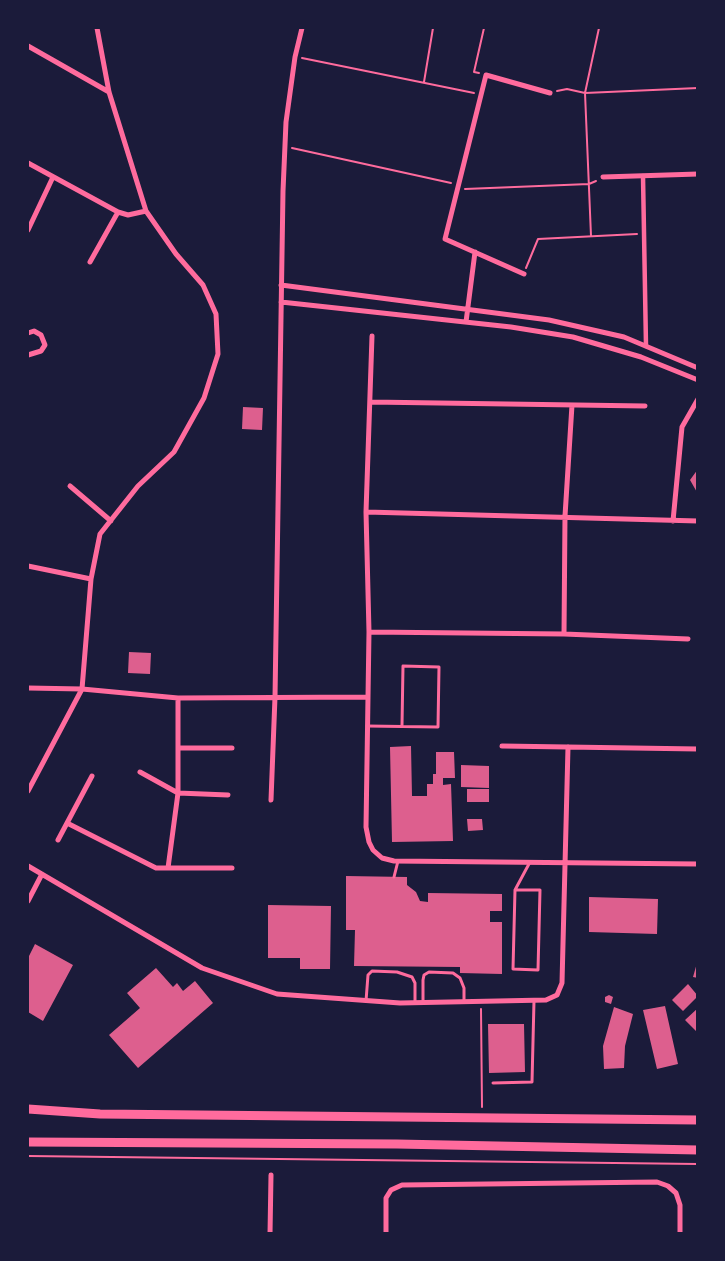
<!DOCTYPE html>
<html>
<head>
<meta charset="utf-8">
<style>
	body { margin:0 }
	#map { position:relative; width:725px; height:1261px; overflow:hidden; background:#1b1b3a; font-family:Roboto,sans-serif }
	canvas { display:block }
	.frame { position:absolute; inset:0; border:29px solid #1b1b3a; pointer-events:none }
</style>
</head>
<body>
<div id="map">
<canvas width="725" height="1261"></canvas>
<div class="frame"></div>
</div>
<script>
const context = document.querySelector('canvas').getContext('2d');
context.lineJoin = 'round';
function paint(path, color) {
  context.fillStyle = color;
  context.fill(path, 'evenodd');
}
function toPath(rows) {
  const path = new Path2D();
  for (const r of rows) {
    path.moveTo(r[0], r[1]);
    for (let i = 2; i < r.length; i += 2) path.lineTo(r[i], r[i + 1]);
  }
  return path;
}
function trace(path, color, width, dash) {
  context.strokeStyle = color;
  context.lineWidth = width;
  context.lineCap = dash ? 'butt' : 'round';
  context.setLineDash(dash || []);
  context.stroke(path);
}
paint(toPath([
	[243,407,263,408,262,430,242,429],
	[698,469,698,494,690,480],
	[129,652,151,653,150,674,128,673],
	[411,746,412,796,427,796,427,784,433,784,433,774,436,774,436,752,454,752,455,778,443,778,443,785,451,784,453,841,392,842,390,747],
	[461,765,489,766,489,788,461,787],
	[467,789,489,789,489,802,467,802],
	[467,819,482,819,483,830,468,831],
	[346,876,407,877,407,885,416,892,420,901,428,902,428,893,502,894,502,911,490,911,490,922,502,922,502,974,460,973,460,967,354,966,355,930,346,930],
	[589,897,658,899,657,934,589,932],
	[268,905,331,906,330,969,300,969,300,958,268,958],
	[35,944,73,965,43,1021,28,1012,28,958],
	[697,963,698,964,698,978,693,977],
	[156,968,173,987,177,983,183,991,195,981,213,1003,138,1068,109,1035,140,1008,127,993],
	[688,984,698,996,683,1011,672,1000],
	[609,995,613,997,611,1004,605,1002,605,997],
	[665,1006,678,1064,657,1069,643,1010],
	[614,1007,633,1014,625,1046,624,1068,604,1069,603,1046],
	[698,1008,698,1033,685,1020],
	[488,1024,524,1024,525,1072,489,1073]
]), '#dd5f8e');
trace(toPath([
	[302,58,474,93],
	[479,73,474,72,484,28],
	[424,82,433,28],
	[557,91,567,89,585,93,698,88],
	[292,148,451,183],
	[465,189,589,184,596,181],
	[591,236,585,93,599,28],
	[526,268,538,239,637,234],
	[481,1009,482,1107],
	[28,1156,698,1164]
]), '#ff6b9d', 2);
trace(toPath([
	[367,726,438,727,439,667,403,666,402,725],
	[394,877,398,861],
	[515,890,540,890,538,970,513,969,515,890,530,862],
	[366,1001,368,975,372,971,397,972,412,977,415,983,415,1002],
	[423,1003,423,980,424,975,429,972,453,973,460,978,464,988,464,1002],
	[493,1083,532,1082,534,1001]
]), '#ff6b9d', 3);
trace(toPath([
	[643,176,646,346]
]), '#ff6b9d', 4.5);
trace(toPath([
	[28,46,109,92],
	[28,163,118,212,128,215,146,211],
	[603,177,698,174],
	[28,230,53,177],
	[90,262,118,212],
	[524,274,445,239,486,75,550,93],
	[281,285,549,320,624,337,698,368],
	[281,302,511,327,573,337,641,357,698,380],
	[466,322,475,252],
	[28,333,34,331,41,335,45,345,41,351,28,355],
	[372,336,366,512,369,632,366,827,369,842,373,850,382,858,394,861,698,864],
	[370,402,645,406],
	[70,486,111,521],
	[366,512,698,521],
	[673,521,682,427,698,399],
	[28,566,91,579],
	[369,632,564,634,688,639],
	[564,634,565,516,572,405],
	[28,688,82,689,178,698,367,697],
	[502,746,698,749],
	[178,748,232,748],
	[140,772,178,793,228,795],
	[28,791,82,689,91,579,100,534,138,486,174,452,204,398,218,354,216,314,203,285,176,254,146,211,109,92,97,28],
	[271,800,275,697,283,191,286,122,295,57,302,28],
	[67,823,156,868,232,868],
	[58,840,92,776],
	[28,866,202,968,277,994,400,1003,546,1000,557,995,562,983,568,747],
	[168,868,178,793,178,698],
	[28,901,42,874],
	[270,1234,271,1175],
	[386,1234,386,1198,391,1190,402,1185,657,1182,668,1186,676,1193,680,1205,680,1234]
]), '#ff6b9d', 5);
trace(toPath([
	[28,1109,100,1114,698,1120],
	[28,1142,397,1144,698,1150]
]), '#ff6b9d', 9);
</script>
</body>
</html>
